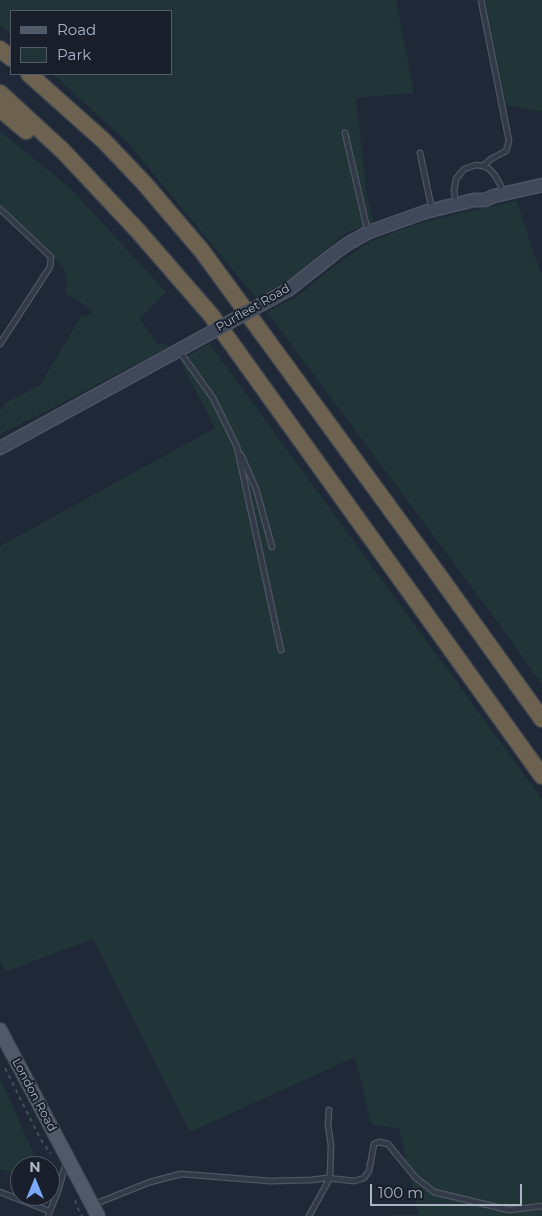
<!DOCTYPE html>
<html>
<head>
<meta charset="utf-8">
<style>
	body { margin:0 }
	#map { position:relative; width:542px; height:1216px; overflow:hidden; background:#1f2836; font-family:Montserrat,sans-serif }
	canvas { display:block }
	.legend { position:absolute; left:10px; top:10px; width:162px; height:65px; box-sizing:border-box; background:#181f2b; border:1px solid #535b68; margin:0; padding:6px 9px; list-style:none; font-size:15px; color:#acb5c4 }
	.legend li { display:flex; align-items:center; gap:10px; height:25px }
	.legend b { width:25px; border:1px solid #535b68 }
	.north { position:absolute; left:10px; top:1156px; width:50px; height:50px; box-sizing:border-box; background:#181f2b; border:1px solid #535b68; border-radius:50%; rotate:0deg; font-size:14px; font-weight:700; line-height:20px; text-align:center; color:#acb5c4 }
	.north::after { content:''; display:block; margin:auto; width:18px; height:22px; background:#7ba9f9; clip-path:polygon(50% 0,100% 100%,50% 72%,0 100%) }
	.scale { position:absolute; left:370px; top:1184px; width:152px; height:22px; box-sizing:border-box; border:2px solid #acb5c4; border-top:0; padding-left:6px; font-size:15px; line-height:18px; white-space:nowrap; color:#acb5c4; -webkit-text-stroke:4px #181f2b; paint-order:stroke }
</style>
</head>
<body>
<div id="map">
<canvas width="542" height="1216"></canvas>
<ul class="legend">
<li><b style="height:6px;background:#505967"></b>Road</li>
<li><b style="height:14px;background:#213437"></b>Park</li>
</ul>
<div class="north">N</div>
<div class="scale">100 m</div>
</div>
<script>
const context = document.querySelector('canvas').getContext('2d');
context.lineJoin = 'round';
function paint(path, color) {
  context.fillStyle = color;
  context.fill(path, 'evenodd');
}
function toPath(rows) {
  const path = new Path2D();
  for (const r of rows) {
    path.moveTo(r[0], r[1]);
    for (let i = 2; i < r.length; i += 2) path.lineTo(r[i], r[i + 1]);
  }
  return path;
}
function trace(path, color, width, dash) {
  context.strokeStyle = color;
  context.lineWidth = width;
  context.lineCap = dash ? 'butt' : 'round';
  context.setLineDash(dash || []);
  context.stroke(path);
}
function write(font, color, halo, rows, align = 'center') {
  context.font = font + ' Montserrat,sans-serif';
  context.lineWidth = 4;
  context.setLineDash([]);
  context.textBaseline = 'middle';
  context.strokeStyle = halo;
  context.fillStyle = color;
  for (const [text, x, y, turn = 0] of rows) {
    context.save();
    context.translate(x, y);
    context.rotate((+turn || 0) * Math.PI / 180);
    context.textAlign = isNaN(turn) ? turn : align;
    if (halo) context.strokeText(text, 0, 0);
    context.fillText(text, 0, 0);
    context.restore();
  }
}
paint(toPath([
	[0,0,396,0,414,93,356,98,367,197,374,222,346,233,285,283,256,298,128,143,53,74,171,74,171,11,11,11,11,35,0,25],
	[483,0,542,0,542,112,505,105],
	[0,131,70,188,166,292,140,319,157,343,170,346,51,409,0,434,0,411,5,403,40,385,82,315,87,317,92,310,65,293,67,281,65,272,62,265,0,204],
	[517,201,540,272,542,272,542,685,502,628,267,312,299,295,334,266,369,242,411,226,460,213],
	[209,343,542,799,542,1216,373,1216,419,1214,399,1129,371,1124,355,1057,190,1132,93,939,5,972,0,961,0,546,215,428,180,361],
	[0,1078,39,1166,20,1166,20,1176,0,1169]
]), '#213437');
const lane = toPath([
	[481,0,509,141,506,151,491,159,483,166],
	[345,133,365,220,368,231],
	[420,153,432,210],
	[456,203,454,191,456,179,464,169,476,165,483,166,488,168,494,174,501,186,502,193],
	[0,209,51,257,50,267,0,344],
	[180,352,213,398,237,447,281,650],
	[241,455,256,489,272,547],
	[0,1192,49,1211],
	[95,1204,150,1182,181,1174,270,1181,311,1180,327,1178,354,1181,364,1178,369,1171,374,1144,379,1142,388,1144,415,1177,434,1192,509,1210,542,1206],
	[48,1216,58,1191,66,1163],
	[309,1216,330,1178,331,1145,328,1125,329,1110]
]);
const secondary = toPath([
	[264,303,288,290,335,253,349,243,369,232,425,212,474,200,485,200,494,196,542,185],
	[0,448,201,338]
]);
const primary = toPath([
	[0,1030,98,1216]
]);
const highway = toPath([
	[0,49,11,58],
	[29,74,104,141,144,183,202,251,432,566,542,719],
	[0,93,63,151,138,231,211,315,542,776],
	[0,109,26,131]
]);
trace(lane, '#4d5562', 7);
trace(secondary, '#4d5562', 15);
trace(primary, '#3c4350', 16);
trace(highway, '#3a424e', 19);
trace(toPath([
	[5,1068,41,1140,51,1154],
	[75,1200,77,1207,82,1216]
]), '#3e5155', 2, [4, 4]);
trace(lane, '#323a47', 4.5);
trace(secondary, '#40495a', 12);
trace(primary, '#505967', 14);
trace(highway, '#6d624f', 16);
const secondaryBridge = toPath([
	[201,338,264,303]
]);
trace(secondaryBridge, '#4d5562', 15, []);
trace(secondaryBridge, '#40495a', 12);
write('12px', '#acb5c4', '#181f2b', [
	["Purfleet Road",253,308,-30],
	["London Road",34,1095,62]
]);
</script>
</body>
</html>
